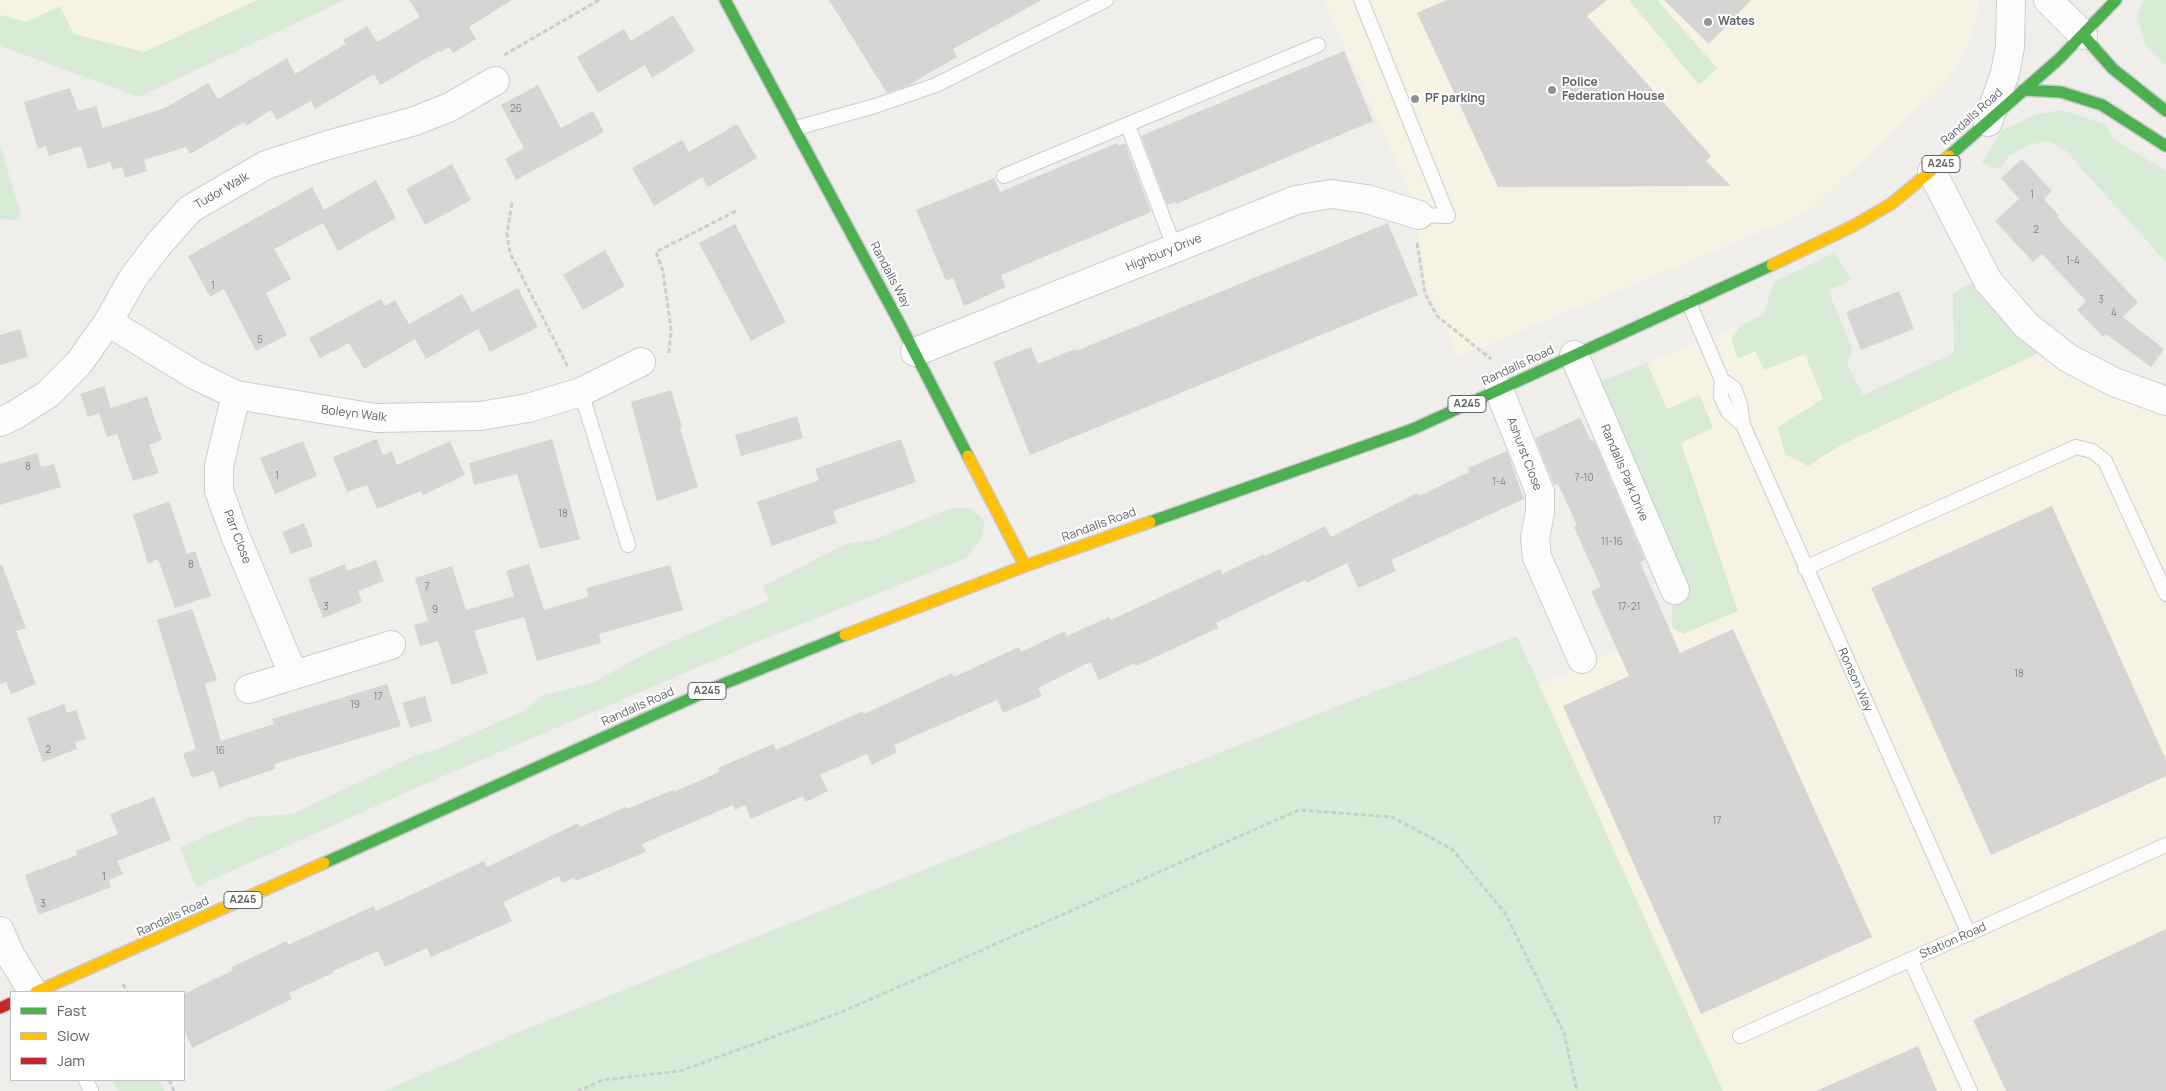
<!DOCTYPE html>
<html>
<head>
<meta charset="utf-8">
<style>
	body { margin:0 }
	#map { position:relative; width:2166px; height:1091px; overflow:hidden; background:#efeeea; font-family:Manrope,sans-serif }
	canvas { display:block }
	.legend { position:absolute; left:10px; top:991px; width:175px; height:90px; box-sizing:border-box; background:#fff; border:1px solid #bfc1c3; margin:0; padding:6px 9px; list-style:none; font-size:15px; color:#5f6368 }
	.legend li { display:flex; align-items:center; gap:10px; height:25px }
	.legend b { width:25px; border:1px solid #bfc1c3 }
</style>
</head>
<body>
<div id="map">
<canvas width="2166" height="1091"></canvas>
<ul class="legend">
<li><b style="height:6px;background:#4caf50"></b>Fast</li>
<li><b style="height:6px;background:#ffc107"></b>Slow</li>
<li><b style="height:6px;background:#c62828"></b>Jam</li>
</ul>
</div>
<script>
const context = document.querySelector('canvas').getContext('2d');
context.lineJoin = 'round';
function paint(path, color) {
  context.fillStyle = color;
  context.fill(path, 'evenodd');
}
function toPath(rows) {
  const path = new Path2D();
  for (const r of rows) {
    path.moveTo(r[0], r[1]);
    for (let i = 2; i < r.length; i += 2) path.lineTo(r[i], r[i + 1]);
  }
  return path;
}
function trace(path, color, width, dash) {
  context.strokeStyle = color;
  context.lineWidth = width;
  context.lineCap = dash ? 'butt' : 'round';
  context.setLineDash(dash || []);
  context.stroke(path);
}
function write(font, color, halo, rows, align = 'center') {
  context.font = font + ' Manrope,sans-serif';
  context.lineWidth = 4;
  context.setLineDash([]);
  context.textBaseline = 'middle';
  context.strokeStyle = halo;
  context.fillStyle = color;
  for (const [text, x, y, turn = 0] of rows) {
    context.save();
    context.translate(x, y);
    context.rotate((+turn || 0) * Math.PI / 180);
    context.textAlign = isNaN(turn) ? turn : align;
    if (halo) context.strokeText(text, 0, 0);
    context.fillText(text, 0, 0);
    context.restore();
  }
}
paint(toPath([
	[0,0,345,0,139,97,0,46],
	[1324,0,1979,0,1975,27,1963,56,1946,82,1806,213,1458,357,1424,281,1413,198],
	[1784,307,1843,444,2037,354,2152,412,2166,390,2166,1091,1723,1091,1538,685,1672,627,1683,634,1738,611,1667,409,1647,363]
]), '#f7f3e4');
paint(toPath([
	[257,0,345,0,139,97,0,46,0,15,27,22,60,6,74,34,144,52],
	[1629,0,1657,0,1717,68,1699,85],
	[2144,0,2166,0,2166,65,2146,46,2137,16],
	[2061,110,2106,124,2113,139,2166,171,2166,262,2064,149,2049,141,2028,145,2009,156,2000,168,1991,168,1982,162,2002,130,2037,114],
	[0,144,21,215,16,220,0,219],
	[1834,253,1852,280,1828,290,1852,349,1847,364,1863,395,1954,353,1953,293,1973,282,2037,354,1843,444,1808,466,1785,454,1778,427,1823,399,1805,354,1764,370,1755,351,1738,359,1731,338,1741,325,1763,315,1774,282],
	[1647,363,1667,409,1700,395,1713,428,1681,443,1738,611,1683,634,1672,627,1672,606,1689,595,1602,381],
	[951,508,970,508,984,521,983,537,966,558,767,638,434,780,196,887,180,847,251,817,292,814,414,756,440,748,524,711,542,696,594,682,650,651,769,600,763,586,848,543,874,540],
	[1517,636,1723,1091,384,1091,512,1035,693,962,1134,786],
	[112,1080,159,1080,164,1091,118,1091]
]), '#d8ebd6');
paint(toPath([
	[409,0,512,0,469,27,476,39,453,53,449,47,440,52,439,51,380,85,374,74,315,109,311,101,277,120,271,110,246,126,244,122,190,154,186,147,144,160,147,171,125,178,122,167,113,170,110,162,88,169,81,146,49,156,46,146,38,149,24,102,70,88,78,111,96,106,103,128,165,108,208,83,218,99,287,58,295,74,346,44,343,40,367,26,377,42,420,17],
	[829,0,1042,0,953,49,957,57,907,86,887,93],
	[1446,0,1607,0,1587,16,1711,156,1706,161,1731,186,1498,187,1417,13],
	[1664,0,1751,0,1709,44],
	[673,15,695,51,652,78,645,65,598,93,577,57,624,29,631,41],
	[1344,51,1373,121,1176,204,1175,202,1167,205,1141,136],
	[538,85,561,128,593,111,604,132,516,180,505,159,524,148,501,105],
	[737,124,757,158,708,187,702,177,654,206,632,168,682,140,689,152],
	[1117,143,1119,146,1125,143,1151,212,1001,275,1006,287,964,306,953,278,946,281,916,210,994,178,1000,192],
	[2022,159,2052,191,2044,199,2059,216,2057,217,2138,302,2123,317,2164,349,2151,367,2106,334,2103,337,2077,310,2086,301,2042,254,2033,262,1995,221,2019,199,2001,178],
	[452,164,471,200,425,225,406,189],
	[376,180,396,218,338,251,323,223,274,249,291,279,266,293,287,335,256,351,224,289,210,297,188,256,312,187,324,210],
	[1388,223,1418,295,1030,455,993,362,1031,347,1038,364,1075,349,1076,351],
	[735,224,786,322,751,341,699,243],
	[605,250,625,286,583,310,563,275],
	[518,288,538,327,490,352,478,329,426,359,415,339,364,369,349,343,320,358,309,338,381,299,385,306,395,300,409,324,462,294,472,312],
	[1899,291,1914,329,1861,350,1846,312],
	[20,329,28,357,0,365,0,335],
	[104,386,111,408,147,396,162,440,149,445,159,473,133,481,117,434,107,437,99,413,88,417,80,394],
	[671,390,682,427,680,428,698,487,657,501,631,402],
	[797,416,803,438,741,456,735,435],
	[1580,418,1591,441,1594,440,1645,560,1640,562,1680,653,1733,629,1872,937,1701,1014,1563,706,1629,676,1591,591,1601,587,1574,527,1577,525,1558,484,1554,485,1535,438],
	[377,439,383,455,392,451,397,465,450,441,465,475,423,495,421,491,377,509,367,485,347,492,333,457],
	[552,439,580,539,540,549,517,474,474,485,469,463],
	[901,439,916,482,833,511,837,523,772,546,757,502,819,480,815,469],
	[303,441,317,476,275,494,260,458],
	[1507,451,1524,499,1391,560,1396,571,1358,588,1347,563,1306,583,1305,580,1216,623,1218,628,1136,666,1135,663,1099,680,1090,662,1038,688,1042,696,1003,713,997,700,894,745,897,752,872,765,867,754,820,775,828,791,806,802,803,796,751,819,745,805,735,810,733,805,642,844,646,852,576,881,574,878,562,883,559,876,503,902,512,921,431,957,427,948,385,967,378,951,333,971,333,973,289,993,292,999,192,1048,184,1030,184,994,233,970,232,967,287,941,288,945,374,906,376,911,484,861,487,867,578,823,580,827,626,807,627,809,673,790,674,792,719,772,718,768,773,744,776,750,863,711,864,714,952,673,954,677,1019,647,1021,652,1065,631,1067,636,1109,617,1111,620,1220,569,1222,574,1264,554,1265,556,1325,526,1331,537,1417,493,1419,496,1469,472,1468,468],
	[37,453,41,467,54,464,61,487,0,505,0,464],
	[169,501,187,554,195,551,211,596,175,608,158,559,148,563,133,515],
	[2052,506,2166,760,2166,776,1991,855,1871,588],
	[304,523,313,546,291,554,282,532],
	[376,560,384,581,358,591,362,602,323,618,308,579,345,564,347,571],
	[529,564,544,610,588,597,586,588,670,565,683,610,599,634,601,643,537,661,524,617,474,631,488,673,452,685,438,641,420,646,414,625,428,621,415,578,452,566,466,610,514,596,506,571],
	[0,565,2,565,26,628,16,631,36,684,11,694,6,682,0,684],
	[192,609,217,680,205,684,221,741,274,724,272,719,387,684,401,726,274,764,275,769,219,788,214,771,192,778,183,754,196,749,157,620],
	[425,696,432,721,410,728,402,703],
	[64,704,67,713,76,710,86,739,75,742,77,749,43,762,27,718],
	[154,797,171,840,117,861,123,874,109,880,111,887,39,915,25,875,77,855,76,851,118,834,110,814],
	[2166,929,2166,1091,2006,1091,1973,1020],
	[1918,1046,1937,1091,1816,1091]
]), '#d6d5d3');
const lane = toPath([
	[1361,0,1448,216,1419,215],
	[1128,126,1175,249],
	[796,128,875,106,936,85,1106,0],
	[1004,176,1318,45],
	[1689,303,1722,380,1721,396,1728,412,1743,425],
	[1722,380,1734,388,1740,404,1743,425,1969,934],
	[581,392,628,545],
	[1805,568,2076,447,2092,451,2105,461,2166,594],
	[1911,961,1970,1091],
	[1740,1036,2166,845],
	[86,1080,91,1091]
]);
const street = toPath([
	[2048,0,2083,35],
	[1988,122,2005,73,2010,47,2011,0],
	[1932,172,1988,281,2026,325,2068,358,2114,382,2166,401],
	[108,322,195,375,236,395,376,418,480,416,528,408,581,392,641,362],
	[915,352,1296,200,1331,194,1367,199,1419,215],
	[1574,355,1675,590],
	[1499,390,1540,492,1540,512,1535,538,1537,557,1582,659],
	[236,395,219,466,219,491,235,535,293,674],
	[0,422,15,415,48,394,79,363,108,322,133,278,158,245,190,209,266,165,328,145,415,121,450,107,495,81],
	[249,689,391,645],
	[0,931,9,953,33,992]
]);
const fast = toPath([
	[725,0,899,322,968,456],
	[2083,35,2113,69,2166,111],
	[2023,90,2061,92,2102,105,2166,146],
	[1949,156,2059,59,2116,0],
	[1150,522,1413,429,1772,265],
	[324,863,716,687,845,635]
]);
const slow = toPath([
	[1772,265,1853,226,1891,204,1949,156],
	[968,456,1025,566],
	[845,635,1025,566,1150,522],
	[36,992,324,863]
]);
const jam = toPath([
	[0,1008,11,1003]
]);
trace(lane, '#cbcccc', 16);
trace(street, '#cbcccc', 30);
trace(fast, '#cacacb', 14);
trace(slow, '#cacacb', 14);
trace(jam, '#cacacb', 14);
trace(toPath([
	[504,55,599,0],
	[512,203,507,233,510,253,568,367],
	[1417,243,1425,293,1437,316,1491,359],
	[669,353,671,329,663,271,656,252,736,211],
	[123,984,127,992],
	[169,1080,174,1091],
	[577,1091,603,1080,680,1071,844,1011,1299,810,1392,817,1452,849,1505,913,1564,1033,1577,1091]
]), '#cacfcc', 3, [5, 2.5]);
trace(lane, '#fdfcfc', 14);
trace(street, '#fdfcfc', 28);
trace(fast, '#4caf50', 11);
trace(slow, '#ffc107', 11);
trace(jam, '#c62828', 11);
for (const [x, y, r, color] of [
	[1708,22,5,"#919496"],
	[1552,90,5,"#919496"],
	[1415,99,5,"#919496"]
]) {
  const dot = new Path2D();
  dot.arc(x, y, r, 0, 2 * Math.PI);
  context.fillStyle = color;
  context.fill(dot);
  trace(dot, '#fff', 2);
}
write('10px', '#7e8184', null, [
	["26",516,109],
	["1",2032,195],
	["2",2036,230],
	["1-4",2073,261],
	["1",213,286],
	["3",2101,300],
	["4",2114,313],
	["5",260,340],
	["8",28,467],
	["1",277,476],
	["7-10",1584,478],
	["1-4",1499,482],
	["18",563,514],
	["11-16",1612,542],
	["8",191,565],
	["7",427,587],
	["3",326,607],
	["17-21",1629,607],
	["9",435,610],
	["18",2019,674],
	["17",378,697],
	["19",355,705],
	["2",48,750],
	["16",220,751],
	["17",1717,821],
	["1",104,877],
	["3",43,904]
]);
for (const [x, y, w] of [
	[1941,164,38],
	[1467,404,38],
	[707,691,38],
	[243,900,38]
]) {
  const box = new Path2D();
  box.roundRect(x - w / 2, y - 8.5, w, 17, 4);
  context.fillStyle = '#fff';
  context.fill(box);
  trace(box, '#5f6368', 1);
}
write('bold 11px', '#5f6368', null, [
	["A245",1941,164],
	["A245",1467,404],
	["A245",707,691],
	["A245",243,900]
]);
write('bold 12px', '#5f6368', '#fff', [
	["Wates",1718,22],
	["Police",1562,83],
	["Federation House",1562,97],
	["PF parking",1425,99]
], 'left');
write('12px', '#5f6368', '#fff', [
	["Randalls Road",1972,117,-42],
	["Tudor Walk",222,191,-30],
	["Highbury Drive",1164,253,-22],
	["Randalls Way",890,275,62],
	["Randalls Road",1518,366,-25],
	["Boleyn Walk",354,414,7],
	["Ashurst Close",1524,454,69],
	["Randalls Park Drive",1624,473,67],
	["Randalls Road",1099,525,-20],
	["Parr Close",237,537,69],
	["Ronson Way",1855,680,66],
	["Randalls Road",638,707,-24],
	["Randalls Road",173,917,-25],
	["Station Road",1953,941,-24]
]);
</script>
</body>
</html>
